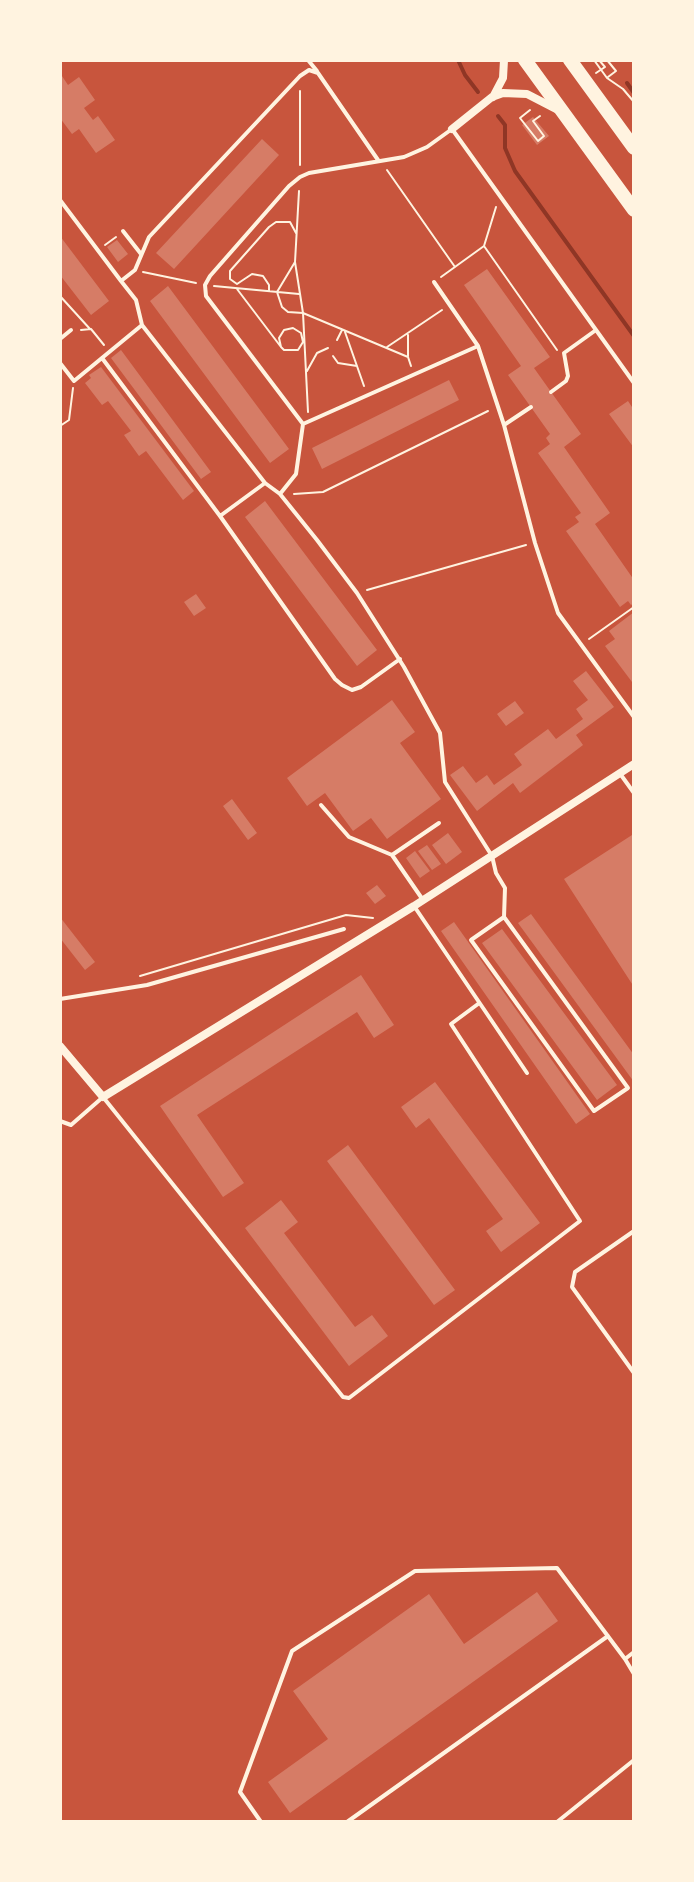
<!DOCTYPE html>
<html>
<head>
<meta charset="utf-8">
<style>
	body { margin:0 }
	#map { position:relative; width:694px; height:1882px; overflow:hidden; background:#c8553d; font-family:"Source Sans 3",sans-serif }
	canvas { display:block }
	.frame { position:absolute; inset:0; border:62px solid #fff3e0; pointer-events:none }
</style>
</head>
<body>
<div id="map">
<canvas width="694" height="1882"></canvas>
<div class="frame"></div>
</div>
<script>
const context = document.querySelector('canvas').getContext('2d');
context.lineJoin = 'round';
function toPath(rows) {
  const path = new Path2D();
  for (const r of rows) {
    path.moveTo(r[0], r[1]);
    for (let i = 2; i < r.length; i += 2) path.lineTo(r[i], r[i + 1]);
  }
  return path;
}
function trace(path, color, width, dash) {
  context.strokeStyle = color;
  context.lineWidth = width;
  context.lineCap = dash ? 'butt' : 'round';
  context.setLineDash(dash || []);
  context.stroke(path);
}
function paint(path, color) {
  context.fillStyle = color;
  context.fill(path, 'evenodd');
}
trace(toPath([
	[458,60,465,75,478,92],
	[627,83,634,93],
	[498,116,505,125,505,148,515,171,634,336]
]), '#8f3625', 4);
paint(toPath([
	[60,73,68,85,79,77,95,100,84,108,93,120,98,116,115,140,96,153,79,129,72,134,60,118],
	[533,117,549,136,537,145,522,125],
	[262,139,279,155,174,269,156,253],
	[60,236,109,301,91,315,60,275],
	[117,240,128,254,118,262,107,247],
	[487,269,550,357,534,368,581,434,564,447,610,513,595,524,634,580,634,603,631,605,628,601,620,607,566,531,579,522,575,517,581,513,538,453,550,444,546,438,550,434,508,375,521,366,464,285],
	[168,286,289,449,270,463,150,301],
	[121,350,211,472,201,479,111,358],
	[101,367,194,491,183,500,146,451,139,456,124,435,131,431,108,401,102,405,85,383,91,378,89,375],
	[449,380,459,400,322,469,312,448],
	[628,401,634,410,634,448,609,414],
	[265,501,377,650,357,666,245,517],
	[196,594,206,608,194,616,184,602],
	[634,612,634,681,632,682,605,646,615,639,609,631],
	[586,671,614,707,576,735,583,745,520,793,513,783,477,811,450,775,463,766,476,783,487,775,494,785,522,765,514,754,548,729,556,739,583,719,576,709,588,700,573,681],
	[392,700,415,732,400,743,441,799,387,839,371,818,353,831,325,793,307,806,287,778],
	[515,701,524,713,506,726,497,714],
	[232,799,257,833,248,840,223,806],
	[448,833,462,852,446,864,432,845],
	[632,835,634,838,634,987,564,879],
	[427,845,441,864,432,870,418,851],
	[415,851,430,871,420,878,406,858],
	[377,885,386,896,375,904,366,893],
	[531,914,634,1055,634,1082,518,923],
	[60,917,95,962,85,970,60,938],
	[454,922,590,1114,576,1124,441,931],
	[502,929,617,1085,597,1100,482,943],
	[361,975,394,1025,374,1038,357,1012,197,1115,244,1183,223,1197,160,1106],
	[435,1082,540,1223,501,1252,486,1231,503,1219,429,1118,416,1128,401,1107],
	[348,1145,455,1290,434,1305,327,1161],
	[281,1200,298,1222,284,1233,355,1327,372,1315,388,1336,349,1366,245,1228],
	[537,1592,558,1621,290,1813,268,1782,328,1739,293,1691,429,1594,464,1644]
]), '#d67c66');
trace(toPath([
	[594,60,607,78,623,89,634,102],
	[607,60,616,71,608,77],
	[596,73,605,67,599,60],
	[300,91,300,165],
	[530,110,520,118,538,141,544,136,533,121,540,116],
	[387,170,455,267],
	[299,191,295,262,303,313,308,412],
	[105,245,116,237],
	[484,246,557,350],
	[295,262,277,292,282,307,288,312,303,313,408,357,411,366],
	[143,272,196,283],
	[441,277,484,246,496,207],
	[214,286,299,294],
	[237,289,281,347,284,350,298,350,303,342,301,333,293,328,284,330,279,338,281,347],
	[269,291,269,285,263,276,252,274,237,284,230,279,230,271,269,227,276,222,290,222,296,233],
	[60,296,90,329],
	[81,330,91,329,104,345],
	[345,332,364,386],
	[337,340,342,330],
	[387,347,442,310],
	[333,356,338,363,357,366],
	[408,356,408,335],
	[307,371,317,353,328,348],
	[60,426,69,420,73,388],
	[294,494,323,492,488,411],
	[367,590,526,545],
	[589,639,634,607],
	[140,976,346,915,373,918]
]), '#fff3e0', 2);
trace(toPath([
	[308,60,317,71],
	[378,160,318,73,309,70,300,76,149,237,135,270,121,281,136,300,142,325,265,483,280,494,317,540,357,593,404,667,440,733,445,782,492,856,496,873,505,888,504,917,628,1088,594,1111,471,940,504,917],
	[60,200,121,281],
	[123,231,141,254],
	[434,282,478,346,504,425,535,543,558,613,634,717],
	[60,339,71,330],
	[478,346,303,424,206,296,205,285,210,276,289,186,300,177,309,173,404,157,427,147,452,129,634,383],
	[102,358,220,516,265,483],
	[60,363,74,381,142,325],
	[551,392,566,381,568,376,564,353,596,330],
	[504,425,531,407],
	[280,494,296,474,303,424],
	[220,516,335,679,342,685,352,690,361,687,400,659],
	[621,775,634,793],
	[321,805,349,837,392,855,423,900],
	[392,855,439,823],
	[414,906,527,1073],
	[60,999,147,985,344,929],
	[60,1121,71,1125,103,1097,343,1397,349,1398,580,1221,451,1024,478,1004],
	[634,1231,575,1272,572,1287,634,1373],
	[634,1652,625,1659,634,1674],
	[261,1822,240,1792,292,1651,415,1571,557,1568,625,1659],
	[347,1822,608,1636],
	[557,1822,634,1760]
]), '#fff3e0', 4);
trace(toPath([
	[493,97,503,78,504,60],
	[452,129,492,97,503,93,527,94,556,109],
	[60,1046,103,1097,414,906,634,764]
]), '#fff3e0', 8);
trace(toPath([
	[525,60,634,210],
	[570,60,634,148]
]), '#fff3e0', 14);
</script>
</body>
</html>
